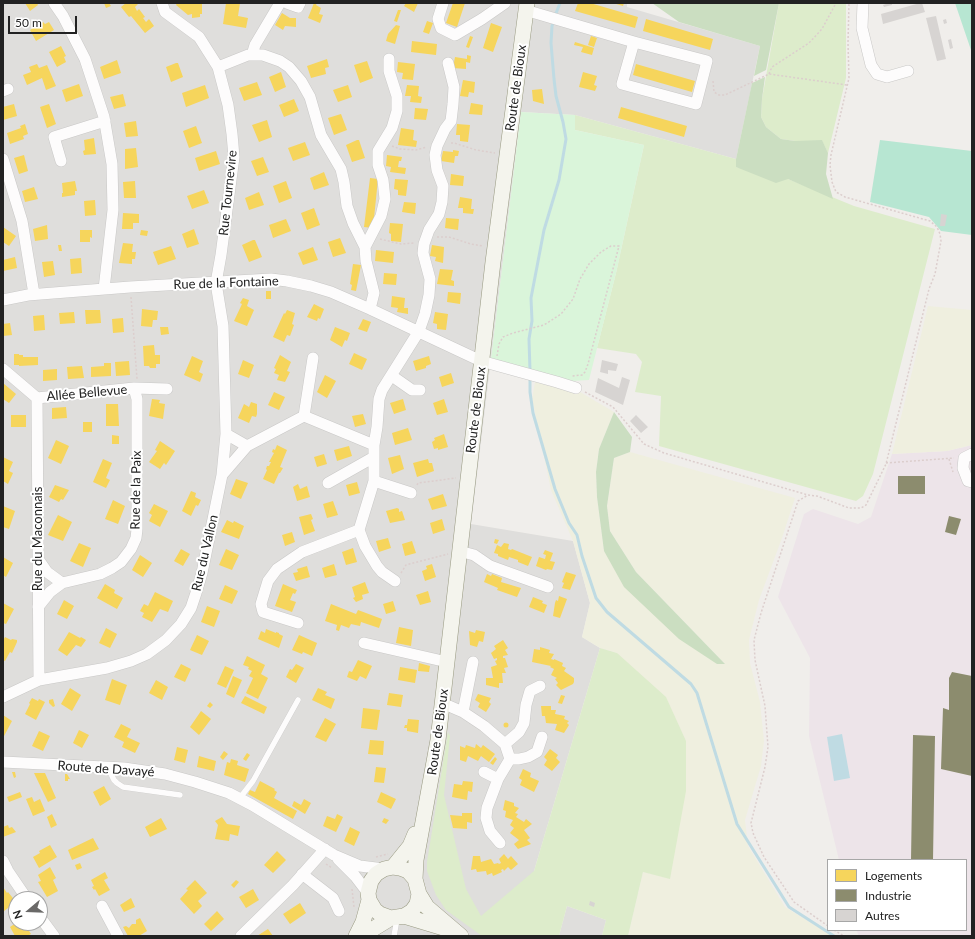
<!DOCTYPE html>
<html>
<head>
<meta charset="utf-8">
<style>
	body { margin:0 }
	#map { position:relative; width:975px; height:939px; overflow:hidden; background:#f0eeeb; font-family:Lato,sans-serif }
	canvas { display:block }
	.frame { position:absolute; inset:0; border:4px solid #222; pointer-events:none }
	.legend { position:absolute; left:827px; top:859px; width:140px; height:72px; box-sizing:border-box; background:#fff; border:1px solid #a7a7a7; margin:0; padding:5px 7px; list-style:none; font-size:12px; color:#222 }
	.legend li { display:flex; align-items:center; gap:8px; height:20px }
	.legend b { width:20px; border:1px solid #a7a7a7 }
	.north { position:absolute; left:8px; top:891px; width:40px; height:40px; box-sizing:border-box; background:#fff; border:1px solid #a7a7a7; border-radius:50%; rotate:251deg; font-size:11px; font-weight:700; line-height:16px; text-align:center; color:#222 }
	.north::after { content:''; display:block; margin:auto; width:14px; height:18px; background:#6a6968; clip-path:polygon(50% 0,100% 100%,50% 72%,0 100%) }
	.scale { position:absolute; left:8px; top:16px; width:69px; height:18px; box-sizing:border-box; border:2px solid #222; border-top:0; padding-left:5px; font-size:12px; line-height:14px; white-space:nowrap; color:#222; -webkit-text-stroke:3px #fff; paint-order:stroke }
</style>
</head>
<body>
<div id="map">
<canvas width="975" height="939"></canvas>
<div class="frame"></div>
<ul class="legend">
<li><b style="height:11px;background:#f6d55c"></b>Logements</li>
<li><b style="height:11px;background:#8c8c6e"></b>Industrie</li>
<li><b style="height:11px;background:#d7d4d2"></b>Autres</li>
</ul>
<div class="north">N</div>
<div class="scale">50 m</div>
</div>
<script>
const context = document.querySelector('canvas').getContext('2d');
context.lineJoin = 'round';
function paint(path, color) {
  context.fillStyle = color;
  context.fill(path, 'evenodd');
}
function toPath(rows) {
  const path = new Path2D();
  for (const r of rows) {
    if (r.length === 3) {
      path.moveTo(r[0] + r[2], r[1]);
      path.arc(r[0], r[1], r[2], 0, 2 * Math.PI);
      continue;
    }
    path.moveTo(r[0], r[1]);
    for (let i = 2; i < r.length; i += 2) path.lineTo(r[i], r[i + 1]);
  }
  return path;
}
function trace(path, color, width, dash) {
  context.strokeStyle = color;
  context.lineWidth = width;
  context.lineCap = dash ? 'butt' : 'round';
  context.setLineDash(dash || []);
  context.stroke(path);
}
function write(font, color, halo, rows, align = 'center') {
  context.font = font + ' Lato,sans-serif';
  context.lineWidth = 4;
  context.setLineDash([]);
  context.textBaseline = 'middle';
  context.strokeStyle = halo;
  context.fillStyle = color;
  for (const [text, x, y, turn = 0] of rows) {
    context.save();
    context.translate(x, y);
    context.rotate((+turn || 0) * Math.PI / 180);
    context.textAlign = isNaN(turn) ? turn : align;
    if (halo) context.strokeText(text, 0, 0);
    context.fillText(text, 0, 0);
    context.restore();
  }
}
paint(toPath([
	[3,3,627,3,627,7,760,46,736,159,575,115,521,112,471,524,573,541,590,603,582,637,600,648,534,871,544,936,3,936],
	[16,899,40,899,40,923,16,923],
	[567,906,606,920,602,936,559,936]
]), '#dfdedc');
paint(toPath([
	[972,445,972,936,859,936,856,930,966,930,966,860,839,860,809,736,810,658,778,597,804,514,813,509,858,524,871,517,892,454,947,451]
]), '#ede4e9');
paint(toPath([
	[928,306,972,310,972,445,947,451,892,454],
	[535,382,580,392,614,412,599,449,596,472,597,497,604,551,717,664,725,664,636,572,610,531,607,506,614,458,630,452,795,498,782,538,759,600,749,640,750,663,760,702,764,741,761,766,745,820,748,846,785,907,833,936,628,936,643,872,670,878,617,653,600,648,582,637,590,603,573,541,551,490,532,399]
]), '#efefdf');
paint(toPath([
	[779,3,846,3,846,78,828,153,822,141,795,141,781,139,766,127,761,117,762,99],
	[575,115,736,159,736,167,788,179,854,206,935,229,873,474,863,496,856,501,659,446,661,396,635,392,642,362,636,354,597,348,616,273,644,145,575,130],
	[600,648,617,653,666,697,686,741,686,791,670,879,643,872,628,936,602,936,606,920,567,906,559,936,482,936,446,910,436,895,427,871,427,862,448,732,450,736,444,795,466,889,481,916,534,871]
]), '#ddeccb');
paint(toPath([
	[652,3,779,3,766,70,754,76,760,46,679,22],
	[765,77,762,99,761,117,766,127,781,139,795,141,822,140,828,153,826,174,833,199,788,179,776,183,736,167,736,159,752,83],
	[614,412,632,437,630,452,614,458,607,506,610,531,636,572,725,664,717,664,679,639,624,587,604,551,597,497,596,472,599,449]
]), '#cbdec1');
paint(toPath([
	[521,112,575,115,575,130,644,145,616,273,589,380,571,381,491,359]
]), '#daf5da');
paint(toPath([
	[955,3,972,3,972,53],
	[880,140,972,151,972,235,941,231,929,217,870,202]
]), '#b7e6d2');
paint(toPath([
	[842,734,850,778,834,781,827,737]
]), '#bfdbe3');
paint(toPath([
	[25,3,37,3,38,5,30,11],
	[104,3,109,3,111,6,106,8],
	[126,3,137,3,138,4,135,7,137,11,139,9,145,17,143,18,146,22,149,19,154,26,145,33,131,16,129,17,121,7],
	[177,3,202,3,202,14,200,14,200,17,192,18,192,14,188,15,176,5],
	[226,3,240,3,238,16,248,18,246,28,223,24],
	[314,3,317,3,316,5,321,8,319,14,323,15,320,23,308,18],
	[406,3,418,3,414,12,404,6],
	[453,3,465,3,457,27,446,23],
	[578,3,590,3,638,17,635,28,575,11],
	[613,3,624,3,623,6],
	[398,10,401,10,397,22,394,21],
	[282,13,290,18,296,18,296,27,285,26,283,30,275,25],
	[646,19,713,39,710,50,643,31],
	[427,21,433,23,429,34,423,32],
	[43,22,45,24,49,22,54,30,36,41,30,30],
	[491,23,502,27,493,52,483,48],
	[396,25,400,26,395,44,386,41,388,34],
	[470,36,473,37,469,48,466,47],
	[591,36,597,38,594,47,588,45],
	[412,41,437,44,436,55,411,52],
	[575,42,594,48,592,55,581,52,583,47,574,45],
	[61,46,66,56,64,57,66,62,57,67,49,52],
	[467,55,471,56,470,63,466,62,466,69,453,68,455,57,467,59],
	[327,59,329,67,325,68,326,74,311,78,307,66],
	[117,60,121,73,104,79,100,67],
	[367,61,373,78,360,83,354,65],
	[398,62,415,64,413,80,402,79,403,73,397,72],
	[176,63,178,63,183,77,171,82,166,67],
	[37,64,39,68,47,65,56,86,46,90,42,78,27,85,23,75,31,72,29,67],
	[636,64,695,81,692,92,633,75],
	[281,72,286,87,275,92,269,77],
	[583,72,597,76,594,85,597,86,595,91,579,87],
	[463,80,475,82,474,93,469,92,468,97,460,96],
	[257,82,262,95,244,101,239,88],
	[79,84,83,96,66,102,62,90],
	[205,85,209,98,186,107,182,93],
	[348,85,352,97,338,102,333,90],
	[407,85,419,86,418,96,422,97,421,103,410,102,411,96,405,96],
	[542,89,544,104,533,101,532,90],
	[123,94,126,106,114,109,110,97],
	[294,99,299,111,284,117,279,105],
	[471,103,483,105,482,115,469,114],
	[14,104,17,116,3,120,3,107],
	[49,104,56,124,47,128,40,107],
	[621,107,687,126,684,137,618,118],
	[415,108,428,109,426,120,414,119],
	[341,114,347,130,334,135,328,118],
	[267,120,272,137,259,142,252,125],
	[136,121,138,136,126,137,124,123],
	[25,124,28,134,23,136,24,139,10,144,7,133,21,128,20,126],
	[457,124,470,125,468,142,460,141,460,135,456,135],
	[196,126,202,143,189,148,183,131],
	[401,128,414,130,413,140,417,141,416,147,398,145],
	[94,138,96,154,84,155,83,151,85,150,84,140],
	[357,140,359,140,365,158,352,162,346,145],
	[305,142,310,155,293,161,288,148],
	[136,148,138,167,125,169,125,149],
	[453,150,459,151,458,156,455,156,454,163,441,161,443,151,453,152],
	[216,151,220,164,199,171,195,158],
	[24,155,28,171,19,174,14,158],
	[387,155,402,157,401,161,399,161,398,167,406,168,405,174,390,172,391,167,386,166],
	[263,157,269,172,257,176,251,161],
	[324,172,329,185,314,190,310,178],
	[451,174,464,176,463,186,450,185],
	[370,178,378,179,373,228,364,227],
	[395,179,408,180,406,196,398,195,398,190,394,189],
	[75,181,77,191,75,191,75,195,62,197,62,193,63,193,62,183],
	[135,181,136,198,124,198,123,182],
	[286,181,292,198,279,203,273,186],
	[34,187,38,199,25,202,22,191],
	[204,190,209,203,192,209,187,196],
	[259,192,264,205,249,210,245,198],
	[460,197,472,199,471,209,474,209,473,214,463,213,463,208,458,208],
	[95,200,96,215,85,216,84,201],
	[404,202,416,203,415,214,402,212],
	[314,208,320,225,307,230,301,213],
	[123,213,139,214,139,223,133,223,133,229,122,229],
	[446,218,459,219,458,230,445,228],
	[286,219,291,231,273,238,269,225],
	[390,223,403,224,401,242,391,241,391,234,389,233],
	[47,225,48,239,35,241,33,229],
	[3,227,16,236,9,246,3,242],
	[194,229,199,244,187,248,182,234],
	[80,230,92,230,92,238,90,237,90,242,80,242],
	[141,230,148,231,147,236,140,235],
	[340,238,346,253,333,257,328,242],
	[253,240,255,240,262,257,249,262,242,245],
	[123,243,133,244,132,252,136,252,135,259,132,259,132,264,119,263],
	[58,245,61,245,62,251,59,251],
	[432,245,444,247,443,263,435,261,436,257,430,256],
	[171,246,176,259,158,265,153,252],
	[313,247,318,260,303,265,298,253],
	[376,250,394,252,393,263,375,261],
	[15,257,17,268,3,271,3,260],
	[81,258,82,273,71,274,70,259],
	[53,261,55,275,44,277,42,262],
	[353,264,361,265,356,291,351,290,352,285,350,284],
	[440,269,453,270,451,280,454,281,454,286,437,284],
	[384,273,397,274,396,285,383,284],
	[266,291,271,291,271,299,266,299],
	[448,292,461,293,460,304,447,302],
	[392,296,405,298,404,308,408,308,408,314,397,312,398,308,391,307],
	[243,298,249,300,247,306,254,310,247,326,234,321,242,304,240,303],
	[314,304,324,309,320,319,318,318,317,321,307,317],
	[142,309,158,311,157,320,153,320,152,327,141,326],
	[85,310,100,310,101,323,86,324],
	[287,310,295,313,292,324,294,325,290,336,287,335,284,342,273,337,284,313,285,314],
	[74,312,75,323,60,324,59,313],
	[435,312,448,314,446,330,437,329,437,324,433,323],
	[44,315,45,330,34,331,33,316],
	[123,318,124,332,113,333,112,319],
	[363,319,371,322,367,332,358,329],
	[10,323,12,335,3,336,3,324],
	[160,327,168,327,169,334,161,335],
	[335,327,350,333,347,341,345,340,342,347,330,340],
	[154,345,155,355,160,355,160,364,156,364,156,368,150,368,149,366,144,366,143,346],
	[354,353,367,359,362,370,349,364],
	[14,354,19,354,19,355,23,355,23,357,38,357,38,365,19,366,19,365,14,365],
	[280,355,291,362,287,371,290,372,285,382,277,380,279,375,274,373,276,369,274,368],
	[192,356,203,361,199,372,203,374,200,382,184,375],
	[429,356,431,364,426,366,426,368,416,371,413,361],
	[243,360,254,365,249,378,238,374],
	[129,361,130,375,116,376,115,362],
	[104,363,111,363,111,376,91,377,91,367,104,366],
	[82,366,84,378,68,379,67,367],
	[57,369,57,380,43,381,43,370],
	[451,373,454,383,442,387,439,377],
	[325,375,336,381,327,398,317,392],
	[3,383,16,394,9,403,3,399],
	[274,392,285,397,279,410,268,405],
	[152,399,160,400,159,403,165,404,163,419,149,416],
	[403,399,406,410,394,414,390,403],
	[444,399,448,412,437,415,433,403],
	[251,402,257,404,257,414,256,417,252,416,249,423,238,418,244,404,249,407],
	[106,404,118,404,119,426,106,426],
	[66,407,67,418,52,419,52,408],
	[363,414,366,424,355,427,352,416],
	[11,415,26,415,26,427,11,427],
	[83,422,92,422,92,432,83,432],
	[408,428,412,440,395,445,392,433],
	[444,434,448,447,438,450,438,448,434,449,432,442,435,440,434,438],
	[112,435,119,436,119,444,112,444],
	[56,440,69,446,61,464,48,458],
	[160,441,175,451,166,465,164,463,160,469,149,462,157,451,155,450],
	[277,445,287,450,280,467,283,468,280,473,279,473,274,484,263,479,267,470,266,469,267,466,269,466,271,462,269,462,274,453,272,452,273,449,275,450],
	[349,446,352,456,337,461,334,450],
	[324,454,327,464,317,467,314,457],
	[400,455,404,469,392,474,388,458],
	[3,457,13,462,9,471,13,473,8,484,3,481],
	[103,459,112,463,106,478,110,480,106,488,93,482],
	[428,459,429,463,432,463,434,471,417,477,413,463],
	[236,479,248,483,241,499,230,494],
	[357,482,360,493,349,496,346,485],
	[298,484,300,489,307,486,310,497,297,501,293,487],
	[55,485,69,490,63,500,61,499,59,502,49,497],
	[191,491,196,493,195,497,201,500,198,506,196,505,191,516,182,511],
	[443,494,447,506,432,510,428,499],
	[113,500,125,506,118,524,105,519],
	[333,501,338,515,327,518,323,504],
	[154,504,168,511,160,527,149,521,152,515,149,513],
	[3,506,15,511,9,529,3,527],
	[397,508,399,509,399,512,402,511,405,520,390,523,386,511],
	[311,514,313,519,311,520,315,531,304,535,299,517],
	[58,515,72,522,63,541,48,535],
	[442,519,445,530,433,534,430,523],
	[227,520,233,523,234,521,244,526,239,539,221,532],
	[292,532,295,542,285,546,282,535],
	[388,538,391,548,379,552,376,541],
	[495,539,499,540,497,544,494,543],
	[412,541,416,553,405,556,402,544],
	[79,543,91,548,83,567,70,561],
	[504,543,509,544,508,549,511,550,512,549,532,557,528,566,518,562,518,560,509,557,508,560,498,556,498,554,494,553,497,545,501,547],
	[353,548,357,562,346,565,342,552],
	[181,549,190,554,183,566,174,561],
	[226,549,239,555,232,570,219,565],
	[545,550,553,553,550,561,555,562,552,570,547,569,546,570,536,566,539,557,545,559,546,555,543,554],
	[140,555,152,563,143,577,132,570],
	[3,557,13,563,6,577,3,575],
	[334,564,337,575,325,578,322,568],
	[432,564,436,577,425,581,422,571,427,569,426,566],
	[307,566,310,577,296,581,293,573,298,572,297,569],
	[566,572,576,575,570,590,562,588,564,583,562,582],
	[487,574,491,576,492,574,502,578,501,582,521,588,517,597,497,590,498,588,484,582],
	[365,582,369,593,362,595,363,599,356,602,353,598,355,597,352,587],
	[105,584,115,590,114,593,123,598,117,609,97,598],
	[283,584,297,590,295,594,293,593,290,600,296,602,292,612,275,606],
	[225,585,238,591,232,604,219,599],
	[428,591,431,602,420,605,416,595],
	[155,592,173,601,168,612,160,609,152,622,142,617,144,613,140,611,144,604,148,606],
	[559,596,567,599,560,618,553,616,555,603,556,600,558,601],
	[533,597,543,601,542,603,547,605,544,613,529,607],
	[64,600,74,606,67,619,57,614],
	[393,601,396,611,386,614,383,604],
	[3,603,14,609,6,624,3,623],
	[331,604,356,614,358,610,382,619,379,628,361,622,360,626,351,624,349,628,341,625,339,631,336,630,337,625,325,621],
	[207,606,220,611,214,627,201,622],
	[399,627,413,630,411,646,396,643],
	[106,628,117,634,110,648,99,643],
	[266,629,276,633,276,632,279,633,279,634,283,636,279,648,258,639,261,631,265,633],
	[476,630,485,632,483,642,479,641,477,647,470,645,469,631,475,633],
	[69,632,80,638,81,637,86,640,81,647,76,645,67,656,58,650],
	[197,635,209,641,202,655,190,650],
	[299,635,317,643,312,656,303,652,302,654,292,650],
	[5,637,11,640,12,639,17,640,17,642,12,653,10,652,5,661,3,660,3,641],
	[503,640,508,648,505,650,508,655,503,656,503,658,505,658,508,667,504,668,506,673,502,673,503,683,499,683,499,688,486,685,486,678,493,678,491,667,497,665,495,661,497,660,497,658,494,659,491,653,496,649,494,646],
	[540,647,550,650,549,653,554,654,551,659,554,660,554,659,563,663,562,666,566,668,564,671,574,678,574,682,573,684,561,690,556,685,558,683,555,679,557,678,551,675,554,669,550,667,551,666,532,662,534,649,540,650],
	[247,656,265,665,261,674,268,678,258,699,246,693,253,678,249,676,252,671,248,669,249,667,243,665],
	[358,660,372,666,366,679,360,676,357,681,347,677,349,671,352,672],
	[419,663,430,666,429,672,418,671],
	[181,664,191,669,185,682,174,677],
	[296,664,304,668,296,683,286,677,290,669,292,670],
	[225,666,234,670,226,688,217,684],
	[400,667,417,670,415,683,398,680],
	[233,676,242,680,234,698,226,694],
	[112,679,127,685,120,705,105,700],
	[156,680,168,687,162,700,149,693],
	[70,688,81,695,72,711,61,704],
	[318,688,327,692,325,695,335,699,331,709,312,700],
	[389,693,403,695,401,707,387,705],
	[478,694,491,698,489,702,491,704,486,712,478,707,480,703,475,700],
	[561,695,565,696,562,704,558,703],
	[245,696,267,707,264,714,241,703],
	[32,698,38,701,39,699,45,702,36,720,25,714,30,704,29,703],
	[53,699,55,706,53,707,49,703,49,700],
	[210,702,213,705,210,708,207,706],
	[541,706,551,706,551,710,556,710,555,714,565,716,564,719,569,721,567,723,569,725,564,733,555,730,557,724,546,723,545,716,542,716],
	[363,708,380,710,377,730,361,728],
	[201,711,211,719,199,735,190,727],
	[3,715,12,721,3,738],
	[325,718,336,724,326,742,315,737],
	[408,719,419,720,418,733,407,731,407,728,404,728,405,725,407,725],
	[506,725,2.5],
	[121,724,131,729,127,737,140,743,135,753,122,747,124,742,114,737],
	[79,730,89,735,82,748,73,743],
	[39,731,50,736,43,751,32,746],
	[370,740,384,741,383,755,368,754],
	[476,744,481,748,483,745,495,754,489,762,481,756,478,761,468,756,466,762,460,760,460,746,465,748,466,745,475,748],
	[177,747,188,750,185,763,174,760],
	[550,749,558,755,556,758,560,762,552,771,544,765,547,760,544,757],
	[224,751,228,754,223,760,220,757],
	[247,753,250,755,246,761,243,759],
	[199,756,216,761,214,771,197,767],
	[495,757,497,759,493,765,490,763],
	[231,759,238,761,237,765,249,769,245,782,224,775,227,762,230,763],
	[376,767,386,768,384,783,374,782],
	[523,769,531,773,530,777,539,781,534,792,520,785,522,780,519,778],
	[12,772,15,772,16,777,14,778],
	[34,773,45,773,56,798,48,802],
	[65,774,67,774,70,779,68,779,68,781,65,781],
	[260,781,275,789,274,790,277,792,274,798,297,811,293,819,248,794,250,790,255,792],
	[463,781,473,782,472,792,468,791,467,800,452,797,454,784,462,785],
	[104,786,111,799,100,806,93,792],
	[20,792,22,797,9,802,7,797],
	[381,792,396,799,391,809,377,802],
	[32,797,34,802,40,799,45,811,33,816,26,799],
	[304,799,311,803,305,814,292,806,294,801,301,805],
	[505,800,514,803,514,806,519,808,515,813,518,814,516,817,524,822,526,819,532,824,524,830,530,838,527,840,531,844,518,849,514,844,519,840,510,833,514,828,510,825,513,820,505,817,506,811,503,810],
	[462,813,472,813,472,823,467,822,467,829,453,828,450,815,462,816],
	[52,814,57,825,51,828,47,817],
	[337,814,343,817,336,832,323,826,327,816,335,819],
	[222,817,227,824,240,826,238,836,230,834,229,841,215,839,218,825,215,821],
	[161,818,167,829,150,837,145,827],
	[384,818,389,820,386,824,382,822],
	[8,825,9,828,12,827,16,832,3,837,3,827],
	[350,827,360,832,354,846,344,841],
	[93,838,99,849,72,860,68,850],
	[50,845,57,857,39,868,33,857,40,853,39,851],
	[277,851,286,860,273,873,264,865],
	[504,854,508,859,511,856,518,864,511,870,508,867,504,871,503,869,501,870,502,872,493,876,492,873,487,875,486,871,477,872,476,869,471,870,473,856,480,856,481,862,491,859,494,864,498,863,499,864,501,863,499,859],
	[80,863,82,868,77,870,75,865],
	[50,867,56,878,53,880,58,891,47,897,38,882,41,881,38,875],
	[105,872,108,878,104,880,110,890,99,896,95,889,94,890,92,887,94,886,91,880],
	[195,880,207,893,198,901,202,906,194,914,180,899,188,890,186,889],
	[236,880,239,882,234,888,231,885],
	[3,887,7,893,8,892,16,902,4,911],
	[253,889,259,900,246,908,239,897],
	[131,898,135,907,124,912,120,905],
	[300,903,306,913,290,924,283,914],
	[217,911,224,919,211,931,204,924],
	[140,918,147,931,139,936,128,936,123,927,126,926,129,928,132,924,136,924,136,920],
	[16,923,24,923,31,934,27,936,15,936,10,927],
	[268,929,273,936,257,936]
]), '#f6d55c');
paint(toPath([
	[898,476,925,476,925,494,898,494],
	[949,516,961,519,956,535,945,532],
	[952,672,972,676,972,776,941,769,943,708,949,710,949,678],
	[913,735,935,736,933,860,911,860]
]), '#8c8c6e');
trace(toPath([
	[555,16,560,3],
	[530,371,529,339,532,321,531,298,544,230,559,180,566,139,563,122,556,96,554,79,551,43,552,26,554,21],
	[530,377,530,392,533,413,555,489,569,523,577,535,582,556,596,598,607,612,691,684,697,693,737,824,789,907,834,936]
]), '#bfdbe3', 3);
paint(toPath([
	[889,3,892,3,892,5,884,7,883,5],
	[920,3,922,3,925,12,883,24,881,14],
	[936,16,946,59,937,61,926,18],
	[946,19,947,23,944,24,943,20],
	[951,39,953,48,950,49,948,40],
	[941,214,947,215,945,226,940,226],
	[602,360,618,364,616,371,608,370,608,374,600,372],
	[622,377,630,380,623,405,595,392,598,378,619,388],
	[636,415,648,427,641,433,630,421],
	[590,901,595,903,594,907,589,905]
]), '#d7d4d2');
const lane = toPath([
	[108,768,114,780,117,783,123,787,180,795],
	[239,799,253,781,298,700],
	[394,936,397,919]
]);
const street = toPath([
	[54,3,63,16,85,59,104,117,112,164,113,210,104,289],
	[162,3,165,12,199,37,218,67],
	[287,3,298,7,300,3],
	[443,3,438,19,441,28,455,35,482,19,505,3],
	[863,3,862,28,871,65,877,74,887,77,908,71],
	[525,10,634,42,622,84,696,104,707,61,634,42],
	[252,55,255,45,280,3],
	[3,91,8,89],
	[3,159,22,221,34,294],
	[61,161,54,137,105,121],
	[3,300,28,295,130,287,271,279,287,281,311,286,331,292,370,309,481,361,557,382,576,388],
	[370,309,374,293,366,261,365,247,381,216,385,199,383,180,378,165,378,151,392,128,397,111,397,96,389,71,389,59],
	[3,369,37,398,134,388,167,389],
	[392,376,412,390,420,390],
	[37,398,39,680],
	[304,416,374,445],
	[226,434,247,446],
	[972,454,964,458,963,468,968,481,972,482],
	[222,475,247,446,304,416,313,358],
	[374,481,411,493],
	[328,483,374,457],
	[459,551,474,555,490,566,548,587],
	[38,559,47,572,62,583],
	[395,581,382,572,377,566,365,546,359,530,374,481,374,445,377,427,379,399,382,390,419,331,425,314,429,295,430,279,423,253,424,244,429,230,439,214,442,202,443,186,437,170,435,155,437,146,445,129,451,121,453,104,454,87,448,63],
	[38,607,50,592,62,583,100,574,112,568,121,562,131,549,136,538,137,529,137,399,134,388],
	[298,623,263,612,261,604,268,581,277,569,302,552,359,530],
	[364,643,447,662],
	[473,662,463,712,484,726,505,744],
	[3,697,39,680,107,668,131,661,147,654,166,640,181,624,191,608,196,593,202,573,222,475,226,434,223,326,216,283,221,255,234,157,232,134,228,105,218,67,248,55,263,55,280,61,289,67,301,81,310,97,321,135,341,169,344,182,347,206,353,223,365,247],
	[442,703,463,712],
	[510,759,519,759,528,757,537,752,542,737],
	[3,762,124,768,165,774,195,782,229,793,252,805,334,855,360,866,384,869],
	[484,772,498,779],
	[500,843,490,831,486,818,487,808,498,779,510,759,505,744,519,732,524,723,526,705,530,691,540,686],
	[338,859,355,876,368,893],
	[3,861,8,871,27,899],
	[302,874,333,898,339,911],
	[102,906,118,936],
	[40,917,54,936],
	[241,936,293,885,325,849]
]);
const secondary = toPath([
	[393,867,410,846,415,834],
	[415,879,416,860,438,740,493,262,527,3],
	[419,894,417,904,412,911,404,916,391,918,380,914,375,910,369,900,368,893,371,881,376,874,384,869,393,867,400,868,408,871,415,879,419,894,427,907,461,936],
	[404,916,447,929],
	[356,936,363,922,369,900],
	[366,936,373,929,391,918]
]);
trace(lane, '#c9c8c7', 6);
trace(street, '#c9c8c7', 12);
trace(secondary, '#999a82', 16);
trace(toPath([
	[769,74,772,67,809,43,822,29,836,3],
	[713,81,714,92,719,95,725,95,769,74,847,85],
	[451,143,454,143,476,150,495,153],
	[392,146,400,149,416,150,427,147],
	[437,237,449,237,471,244,483,246],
	[380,239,401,244,414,243],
	[131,297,137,379],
	[497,356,499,344,503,337,513,333,544,325,561,314,573,299,580,279,589,264,601,252,611,246,619,246,588,364,585,372,582,375,572,376],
	[585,392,613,407,644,444,664,453,808,495],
	[949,459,953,472],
	[886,463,954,458],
	[417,485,418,483,456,478],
	[401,573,406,565,448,554],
	[376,857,388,854],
	[326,864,332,868],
	[352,889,354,907],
	[828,926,794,902,764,857,753,833,751,823,765,767,768,747,765,706,755,660,754,640,761,613,798,501,808,495,817,496,849,508,861,508,866,505,886,464,929,289,935,274,941,241,940,234,937,227,930,221,845,197,836,192,832,182,830,165,831,155,849,78,848,43,849,3],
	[834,930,844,936]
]), '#dccecd', 1.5, [2, 2]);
trace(lane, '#fdfcfc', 5.5);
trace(street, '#fdfcfc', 11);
trace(secondary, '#f4f4ed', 15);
write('13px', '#222', '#fff', [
	["Route de Bioux",516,88,-82],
	["Rue Tournevire",228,193,-84],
	["Rue de la Fontaine",226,283,-2],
	["Allée Bellevue",87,393,-5],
	["Route de Bioux",476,410,-83],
	["Rue de la Paix",136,490,-89],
	["Rue du Maconnais",38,539,-90],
	["Rue du Vallon",205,553,-77],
	["Route de Bioux",438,732,-82],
	["Route de Davayé",106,769,4]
]);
</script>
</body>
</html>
